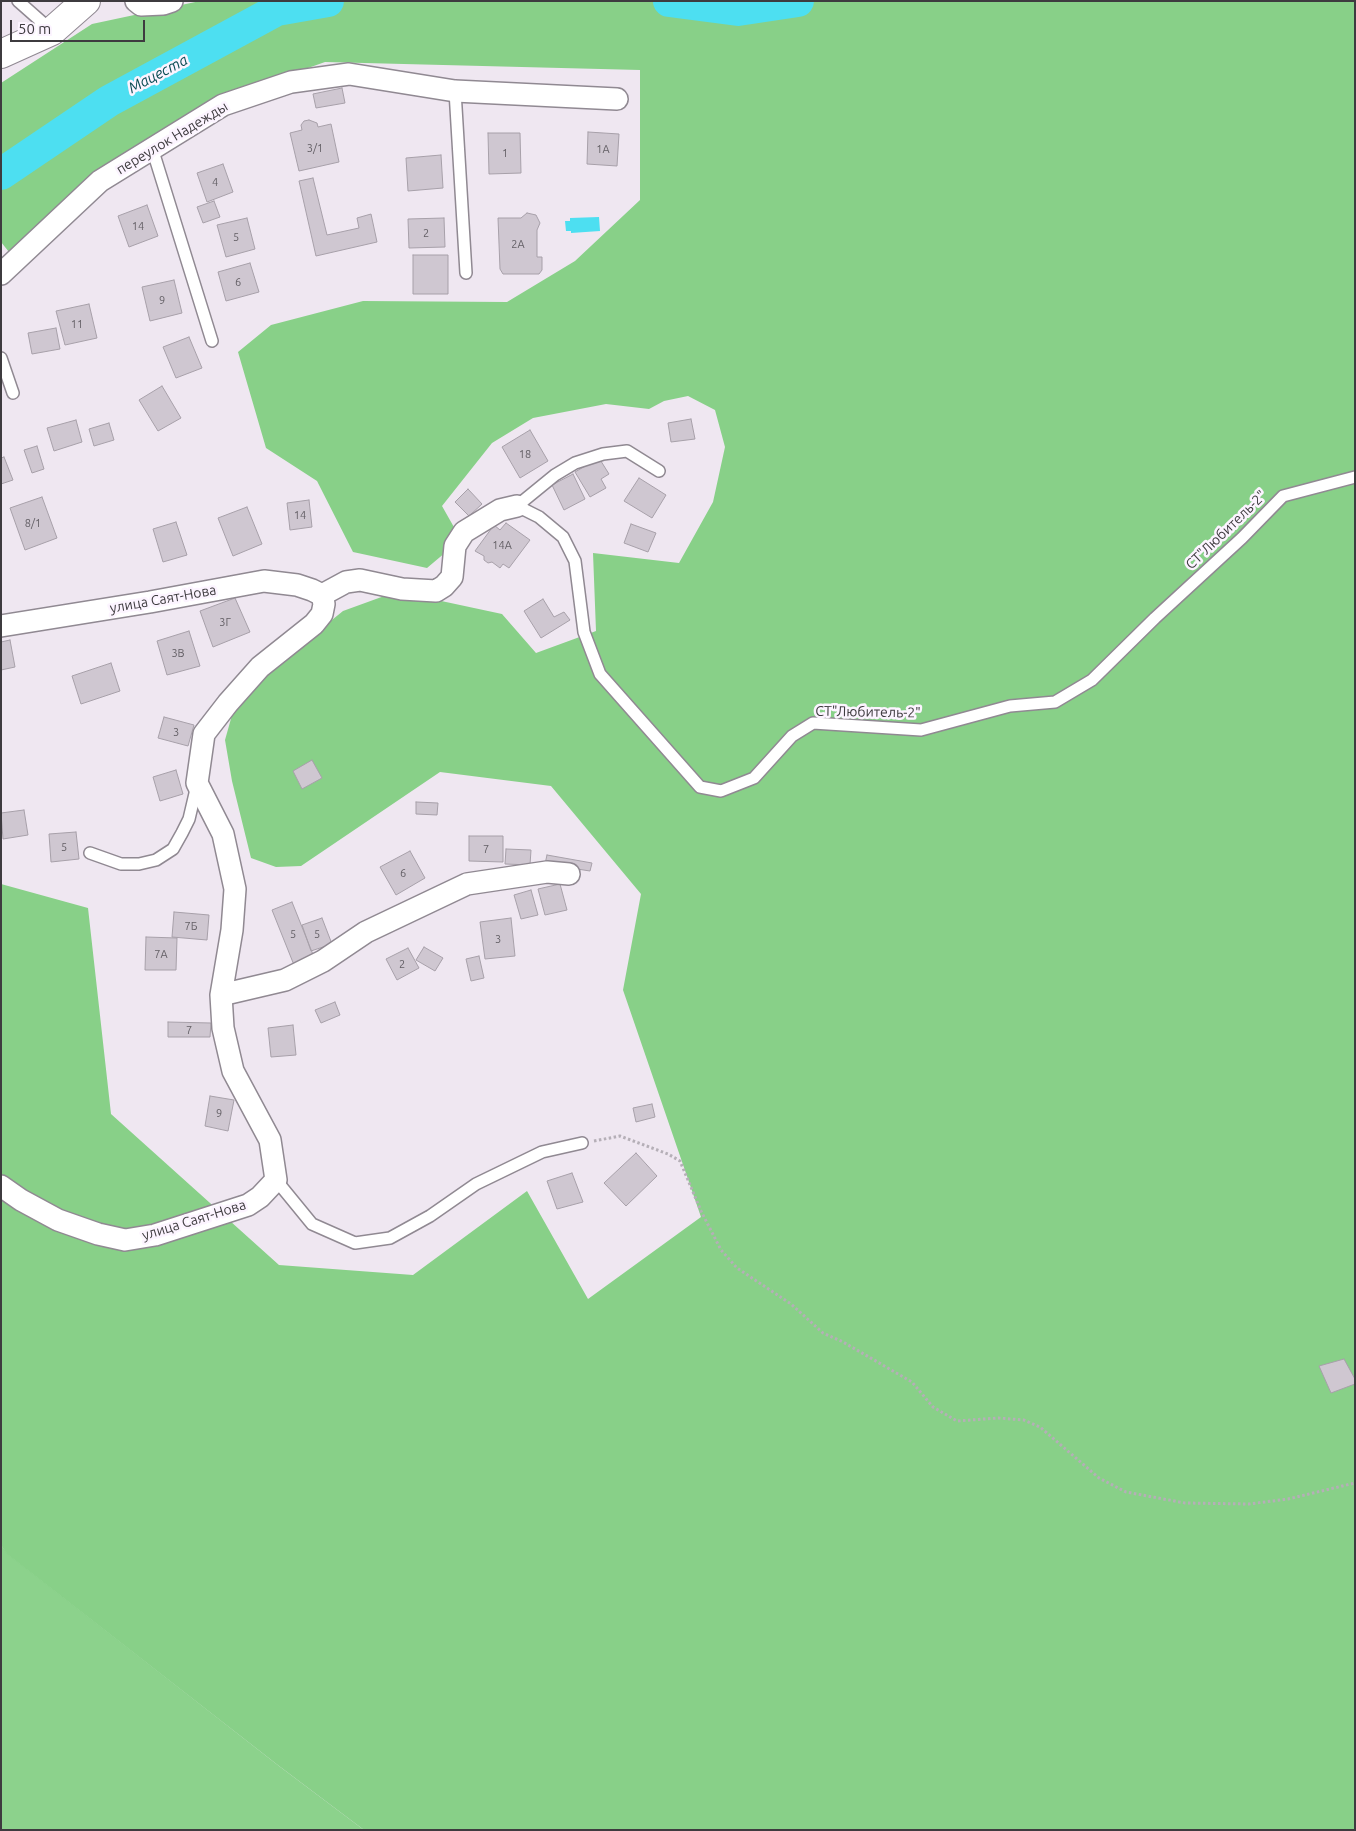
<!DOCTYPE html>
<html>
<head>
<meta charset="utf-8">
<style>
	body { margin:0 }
	#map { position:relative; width:1356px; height:1831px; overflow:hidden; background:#efe7f1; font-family:Ubuntu,sans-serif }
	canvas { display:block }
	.frame { position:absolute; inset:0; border:2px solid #3e3b3f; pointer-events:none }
	.scale { position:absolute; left:10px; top:20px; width:135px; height:22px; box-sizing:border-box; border:2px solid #3e3b3f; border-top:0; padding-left:6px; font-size:15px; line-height:18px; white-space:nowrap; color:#3e3b3f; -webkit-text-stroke:4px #fcf4ff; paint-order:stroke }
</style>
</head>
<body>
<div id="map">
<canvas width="1356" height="1831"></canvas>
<div class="frame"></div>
<div class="scale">50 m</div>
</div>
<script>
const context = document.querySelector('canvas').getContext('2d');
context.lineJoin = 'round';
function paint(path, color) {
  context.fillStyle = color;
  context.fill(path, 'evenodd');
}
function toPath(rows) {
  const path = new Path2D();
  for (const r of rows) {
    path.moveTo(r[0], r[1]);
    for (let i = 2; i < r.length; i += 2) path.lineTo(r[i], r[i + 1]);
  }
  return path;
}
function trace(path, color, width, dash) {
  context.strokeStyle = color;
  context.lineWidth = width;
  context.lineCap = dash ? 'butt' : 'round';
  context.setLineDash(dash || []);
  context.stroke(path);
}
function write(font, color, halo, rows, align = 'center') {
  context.font = font + ' Ubuntu,sans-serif';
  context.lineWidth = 5;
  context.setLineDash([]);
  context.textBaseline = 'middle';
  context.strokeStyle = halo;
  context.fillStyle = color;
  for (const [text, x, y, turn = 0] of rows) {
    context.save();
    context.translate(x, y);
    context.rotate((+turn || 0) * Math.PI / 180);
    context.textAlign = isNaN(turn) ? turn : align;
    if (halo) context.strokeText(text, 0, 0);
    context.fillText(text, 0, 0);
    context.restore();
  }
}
paint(toPath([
	[1,1545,8,1554,279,1766,364,1830,1,1830]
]), '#8cd28c');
paint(toPath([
	[200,1,1355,1,1355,1830,364,1830,279,1766,7,1554,1,1545,1,884,88,908,111,1114,279,1265,413,1275,527,1191,588,1299,701,1217,623,990,641,894,551,786,440,772,301,866,276,867,251,858,232,781,225,740,234,708,269,671,343,611,387,595,432,599,502,614,536,653,596,631,593,553,679,563,713,502,725,447,715,410,688,396,664,401,649,409,606,404,533,418,492,443,442,506,455,529,446,552,427,568,353,552,317,481,266,448,238,352,271,325,363,301,507,302,575,261,640,200,640,70,325,62,209,103,9,252,1,242,1,83,92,24]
]), '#88d088');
paint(toPath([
	[599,217,600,231,571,233,571,231,566,231,565,221,570,221,570,218]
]), '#4ddff1');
trace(toPath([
	[669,1,738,10,798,1],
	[1,174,109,101,277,10,328,1]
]), '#4ddff1', 32);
const building = toPath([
	[342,88,345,103,316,108,313,94,342,88],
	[309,120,317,123,318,127,331,124,339,162,299,171,290,133,302,130,301,125,304,121,309,120],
	[588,132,619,134,617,166,587,164,588,132],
	[488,133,520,133,521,173,489,174,488,133],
	[441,155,443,188,408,191,406,158,441,155],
	[223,164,233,192,207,202,197,173,223,164],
	[313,178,327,235,359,228,357,218,371,214,377,242,316,256,299,181,313,178],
	[214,201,220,217,203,223,197,207,214,201],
	[147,205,158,236,129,247,118,216,147,205],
	[527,213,536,215,540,223,537,230,537,257,542,257,542,270,539,274,503,274,500,269,498,218,521,218,527,213],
	[247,218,255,249,226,257,217,225,247,218],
	[444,218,445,247,409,248,408,219,444,218],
	[413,255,448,255,448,294,413,294,413,255],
	[250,263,259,292,226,301,218,272,250,263],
	[174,280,182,313,150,321,142,287,174,280],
	[89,304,97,338,65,345,56,311,89,304],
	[56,328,60,349,32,354,28,333,56,328],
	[189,337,202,368,176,378,163,347,189,337],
	[162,386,181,418,158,431,139,400,162,386],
	[691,419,695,439,671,442,668,423,691,419],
	[76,420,82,442,54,451,47,428,76,420],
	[109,423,114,440,94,446,89,429,109,423],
	[530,430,548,461,520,478,502,447,530,430],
	[37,446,44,469,32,473,24,450,37,446],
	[4,457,13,480,1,484,1,458,4,457],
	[599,458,609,474,601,479,606,488,590,497,575,472,599,458],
	[573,474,585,499,564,510,552,485,573,474],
	[639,478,666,495,652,518,624,501,639,478],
	[468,489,482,504,469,516,455,502,468,489],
	[42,497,57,538,25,550,10,508,42,497],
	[309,500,312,527,290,530,287,503,309,500],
	[247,507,262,544,233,556,218,518,247,507],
	[176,522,187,555,163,562,153,529,176,522],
	[506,523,530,540,509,568,503,564,500,568,492,562,488,563,484,560,484,556,475,551,494,525,500,530,506,523],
	[631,524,656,533,648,552,624,543,631,524],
	[235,598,250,632,213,647,200,611,235,598],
	[543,599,554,617,564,612,570,620,541,638,524,611,543,599],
	[189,631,200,666,167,675,157,641,189,631],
	[10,640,15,667,1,670,1,642,10,640],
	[111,663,120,691,81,704,72,676,111,663],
	[164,717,194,725,188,746,158,738,164,717],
	[312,760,322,778,302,789,293,771,312,760],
	[176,770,183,794,160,801,153,777,176,770],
	[416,802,438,803,437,815,416,814,416,802],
	[24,810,28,835,3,839,1,813,24,810],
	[76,832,79,859,51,862,49,834,76,832],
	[469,836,503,836,503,862,469,861,469,836],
	[506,849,531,850,530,865,505,864,506,849],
	[410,851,425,878,396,895,380,867,410,851],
	[547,855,592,863,590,871,545,864,547,855],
	[560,884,567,910,545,915,538,889,560,884],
	[531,890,538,915,521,919,514,895,531,890],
	[292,902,314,957,294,965,272,910,292,902],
	[174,912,209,915,207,940,172,937,174,912],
	[322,918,332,944,311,951,302,925,322,918],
	[511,918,515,956,485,959,480,922,511,918],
	[146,937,177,938,176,970,145,970,146,937],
	[424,947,443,958,435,971,416,960,424,947],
	[408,948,419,968,397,980,386,959,408,948],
	[479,956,484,978,471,981,466,959,479,956],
	[335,1002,340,1015,321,1023,315,1010,335,1002],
	[168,1022,211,1023,210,1037,168,1037,168,1022],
	[293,1025,296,1055,271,1057,268,1028,293,1025],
	[210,1096,234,1100,228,1131,205,1126,210,1096],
	[652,1104,655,1117,636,1122,633,1108,652,1104],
	[636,1153,657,1176,626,1206,604,1183,636,1153],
	[572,1173,583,1202,557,1209,547,1181,572,1173],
	[1344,1359,1355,1379,1355,1384,1331,1393,1319,1366,1344,1359]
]);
paint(building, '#cfc7d1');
trace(building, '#a7a0a9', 1);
const lane = toPath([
	[18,1,52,31],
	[455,91,466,273],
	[152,148,212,341],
	[1,358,13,393],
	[659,471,627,451,603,454,575,463,555,475,517,506,539,517,563,537,575,561,584,632,600,674,700,787,721,791,754,778,792,736,813,723,921,730,1010,706,1055,702,1092,680,1155,618,1242,538,1283,496,1355,477],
	[90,853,121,864,139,864,156,860,173,849,182,833,189,819,197,785],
	[276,1180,312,1224,355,1243,390,1238,430,1216,476,1184,542,1152,582,1143]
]);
const street = toPath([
	[136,1,141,5,163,4,172,1],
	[1,274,100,181,223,105,291,82,349,74,455,91,617,99],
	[322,595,346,582,360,580,402,589,436,591,444,586,452,577,455,546,464,532,500,510,517,506],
	[1,626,150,602,264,581,297,585,312,590,322,595,324,604,322,614,314,624,260,667,228,703,204,734,197,783,223,834,235,889,232,930,221,995,223,1028,233,1071,270,1140,276,1180,260,1197,248,1205,155,1235,125,1240,98,1234,58,1220,21,1200,1,1186],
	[221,995,285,980,323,961,366,932,467,884,547,872,569,874]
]);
const secondary = toPath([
	[1,54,52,31,86,1]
]);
trace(lane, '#908992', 14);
trace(street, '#908992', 24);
trace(secondary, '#908992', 30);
trace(toPath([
	[594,1141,620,1136,668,1154,680,1161,701,1211,721,1250,737,1268,791,1304,823,1333,843,1342,912,1382,933,1407,957,1421,998,1418,1024,1420,1040,1427,1099,1478,1126,1492,1185,1503,1249,1504,1288,1499,1355,1483]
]), '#b5afb7', 3, [2.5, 2.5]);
trace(lane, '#fff', 11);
trace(street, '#fff', 21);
trace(secondary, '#fff', 28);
write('11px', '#625e64', null, [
	["3/1",315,148],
	["1А",603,149],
	["1",505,153],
	["4",215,182],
	["14",138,226],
	["2",426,233],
	["5",236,237],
	["2А",518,244],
	["6",238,282],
	["9",162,300],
	["11",77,324],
	["18",525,454],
	["14",300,515],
	["8/1",33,523],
	["14А",502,545],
	["3Г",225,622],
	["3В",178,653],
	["3",176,732],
	["5",64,847],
	["7",486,849],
	["6",403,873],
	["7Б",191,926],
	["5",293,934],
	["5",317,934],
	["3",498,939],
	["7А",161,954],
	["2",402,964],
	["7",189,1030],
	["9",219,1113]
]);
write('14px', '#3e3b3f', '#fcf4ff', [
	["переулок Надежды",172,138,-31],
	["СТ\"Любитель-2\"",1226,530,-44],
	["улица Саят-Нова",163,599,-10],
	["СТ\"Любитель-2\"",868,712,1],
	["улица Саят-Нова",194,1220,-17]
]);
write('italic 15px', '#094b53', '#fcf4ff', [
	["Мацеста",158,74,-28]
]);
</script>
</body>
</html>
